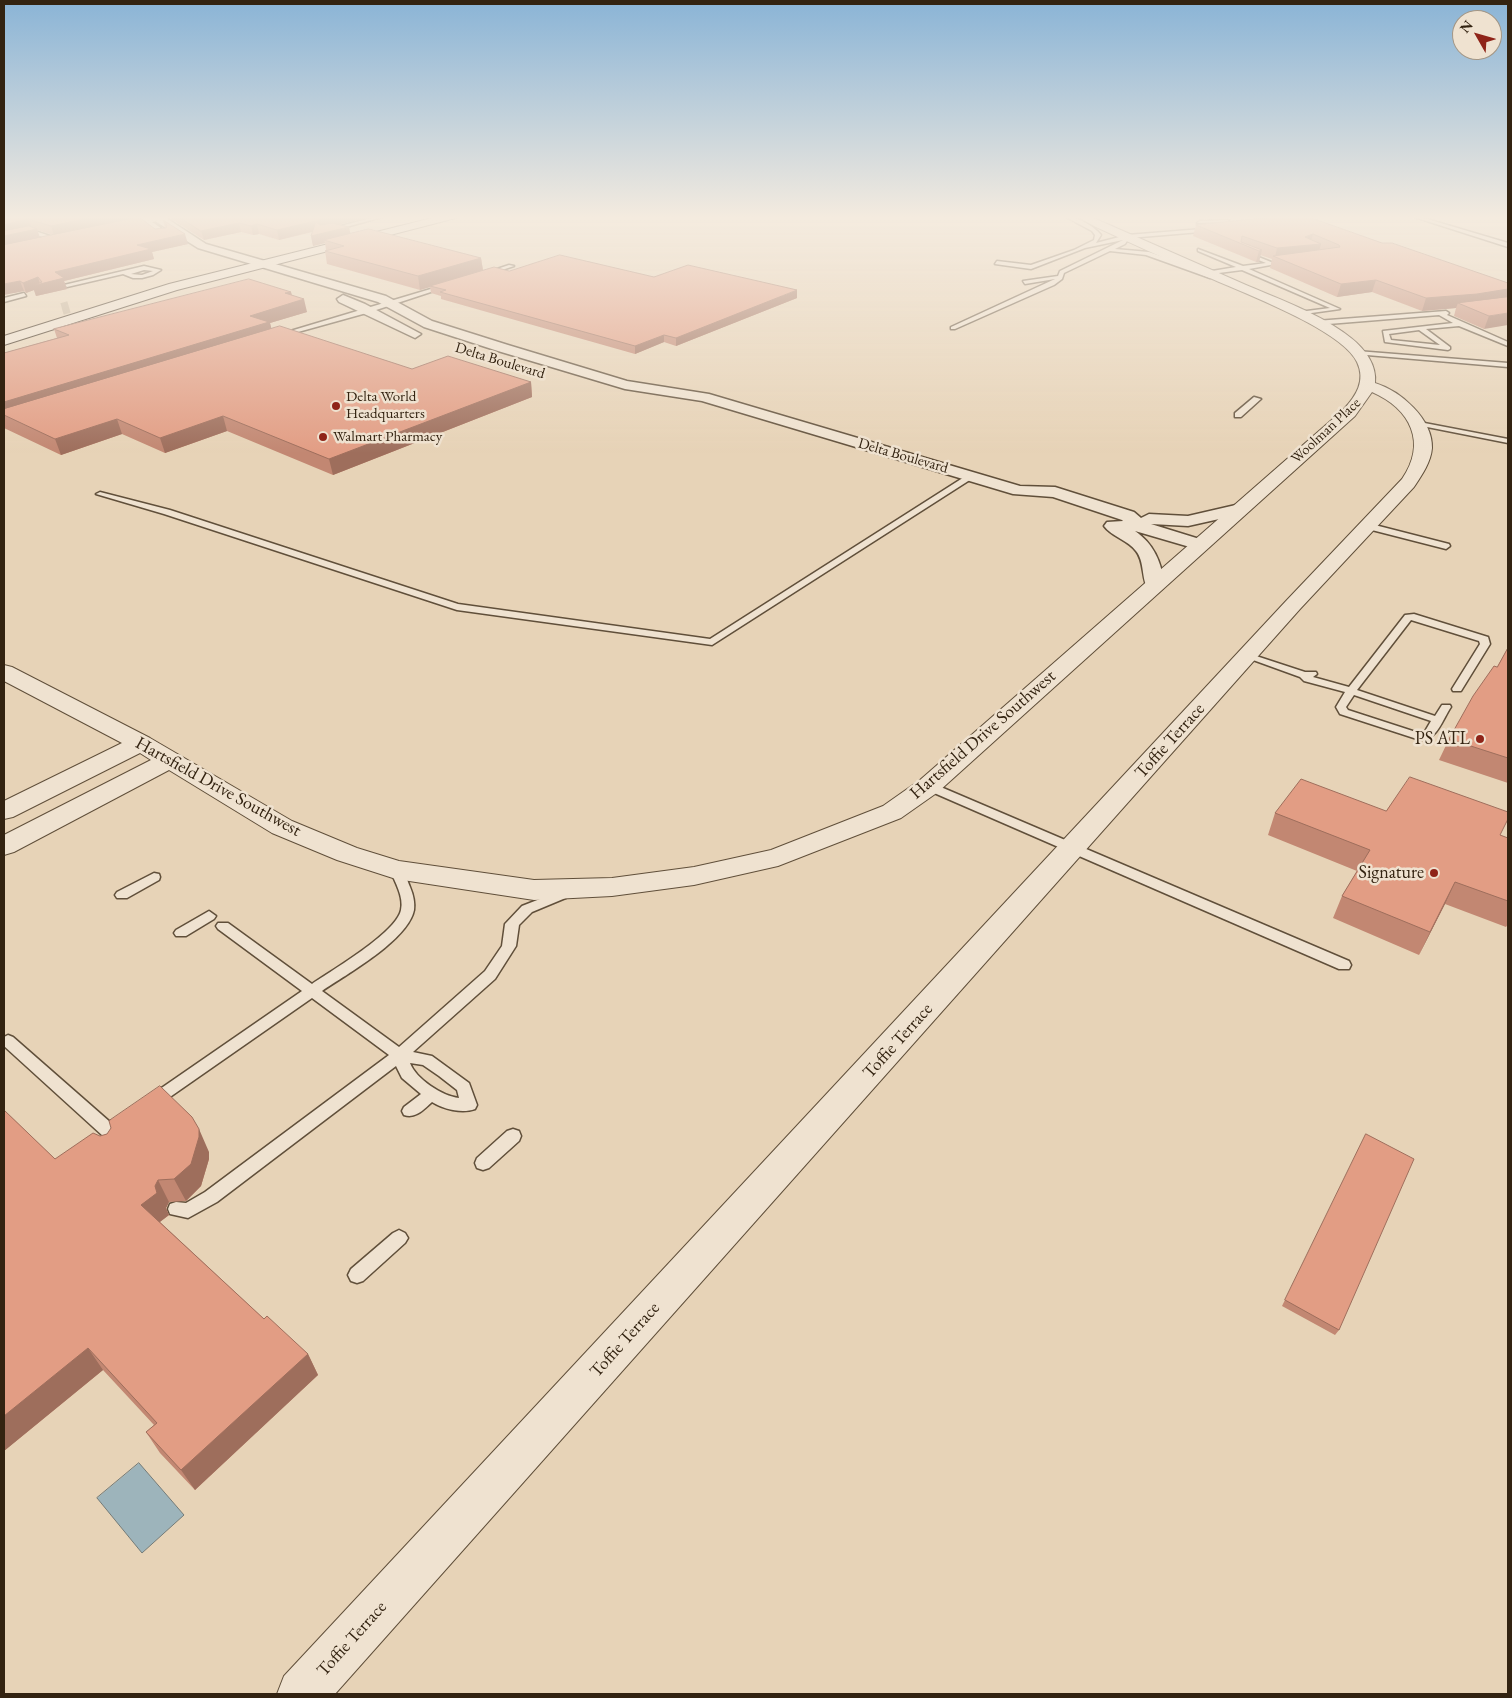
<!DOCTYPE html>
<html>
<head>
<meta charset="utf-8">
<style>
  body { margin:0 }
  #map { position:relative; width:1512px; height:1698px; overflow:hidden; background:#e7d3b7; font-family:"EB Garamond",serif }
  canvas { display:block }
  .frame { position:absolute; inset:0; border:5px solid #332311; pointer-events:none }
  .north { position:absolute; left:1452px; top:10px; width:50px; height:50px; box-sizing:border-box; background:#efe2d0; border:1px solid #a49684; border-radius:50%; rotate:308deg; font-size:14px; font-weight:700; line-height:20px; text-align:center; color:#332311 }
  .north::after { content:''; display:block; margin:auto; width:18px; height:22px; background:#8f2418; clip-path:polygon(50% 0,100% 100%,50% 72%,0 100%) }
</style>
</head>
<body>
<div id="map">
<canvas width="1512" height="1698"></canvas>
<div class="frame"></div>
<div class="north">N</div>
</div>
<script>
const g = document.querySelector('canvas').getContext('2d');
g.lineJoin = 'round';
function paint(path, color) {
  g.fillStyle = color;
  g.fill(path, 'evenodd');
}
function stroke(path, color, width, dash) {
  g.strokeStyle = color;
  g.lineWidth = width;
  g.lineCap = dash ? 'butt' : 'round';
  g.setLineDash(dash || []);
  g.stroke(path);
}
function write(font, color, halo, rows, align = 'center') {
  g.font = font + ' "EB Garamond",serif';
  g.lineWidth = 5;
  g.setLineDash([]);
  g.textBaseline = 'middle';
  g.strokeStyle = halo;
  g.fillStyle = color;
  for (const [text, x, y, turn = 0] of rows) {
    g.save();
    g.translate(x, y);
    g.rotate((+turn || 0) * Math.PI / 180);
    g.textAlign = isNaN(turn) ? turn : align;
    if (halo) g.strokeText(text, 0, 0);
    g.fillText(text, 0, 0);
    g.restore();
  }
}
const water = new Path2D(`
  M139,1463L184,1515L142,1553L97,1498Z`);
paint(water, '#9db4bb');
stroke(water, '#737a77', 1);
stroke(new Path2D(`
  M62,309L69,307`), '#c3b096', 12, [12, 6]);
const service = new Path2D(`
  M379,216H386L328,232L325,230Z
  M1064,216C1076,216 1094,226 1101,235L1096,243L1127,235L1214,228L1212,231L1129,238L1125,244L1115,249L1149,252L1206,272L1236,267L1198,251V249L1243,266L1266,263L1241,253L1246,252L1276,264L1249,269L1340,309L1297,315L1299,312L1330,308L1242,270L1211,274L1213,276L1210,278L1146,255L1110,251L1064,273L1062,279L1054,285L955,329H951V327L1055,279L1025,284L1023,281L1058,276L1060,271L1123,240L1085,248L1031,269L995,264L997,261L1031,265L1074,250L1094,240L1095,235L1092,231Z
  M1411,216H1417L1508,243V247Z
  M1229,220L1227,222L1197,223L1200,221Z
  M32,230L59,239L56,241L32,234L4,239V237Z
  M509,265L514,266L487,275L482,274Z
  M144,266L161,270L153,275L142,278H133L123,274L67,287L64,285ZM144,270L153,271L142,275L131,274Z
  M444,285L449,286L370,312L280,337L277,335Z
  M24,293L26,296L4,302V298Z
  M1446,311L1449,313L1447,315L1508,342V346L1459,326L1426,329L1450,347V349L1448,350L1385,342L1383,331L1453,323L1439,315L1316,325L1313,323L1316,321ZM1419,330L1440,345L1391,340L1389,334Z
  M1357,351L1508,363V367L1355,354V352Z
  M1254,397L1261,399L1241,417H1235V413Z
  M1414,421L1508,439V443L1417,425L1413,423Z
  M969,474L976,476L712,645L457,610L164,514L96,494L100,492L170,510L458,604L710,639Z
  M1367,523L1449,544L1450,546L1446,549L1364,528V524Z
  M1414,614L1488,637L1490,644L1461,691H1453L1452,689L1480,644L1479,641L1411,620L1357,690L1435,716L1442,705H1450L1451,707C1442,720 1436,744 1417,739L1340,714L1336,707L1345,692L1304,681L1300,677L1242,656L1247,653L1305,672H1316L1317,674L1313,677L1349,687L1405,615ZM1354,695L1431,721L1424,733L1422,734L1348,710L1346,707Z
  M929,782L1349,961L1351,965L1349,969H1339L925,789L923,786Z
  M396,866C404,868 407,880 410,887C413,894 415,902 414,910C408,940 347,974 322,991L399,1047L485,971L502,946L505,924L522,906L563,890L570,894L568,897L532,912L519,925L516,946L495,979L413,1052L432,1056L469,1083L477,1105L475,1109C462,1114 443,1109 432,1102C424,1109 416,1119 404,1115L402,1111L404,1107L421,1094L402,1078L396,1066L217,1202L188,1218L170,1214L168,1209L170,1204L176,1202L186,1203L205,1192L389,1055L312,998L157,1106L152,1108L147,1106L144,1102L147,1098L302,991L218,929L216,926L218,923H228L312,984C332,970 396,933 401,910C404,897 395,882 390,870ZM410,1063L423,1065L439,1076L457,1090L459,1098C442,1096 416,1079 410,1063Z
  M154,873L159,874L160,877L159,880L127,898H117L115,895L117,892Z
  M209,911L216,916L214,919L186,936H176L174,933L176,930Z
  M8,1035L13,1037L110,1122L121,1117L127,1118L129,1123C124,1132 113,1139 103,1136L4,1046V1037Z
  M513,1129L519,1131L521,1136L519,1141L489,1168L483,1170L477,1168L475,1163L477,1158L507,1131Z
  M399,1230L405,1233L408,1238L405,1243L363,1281L357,1283L351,1281L348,1275L351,1269L393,1233Z`);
const minor = new Path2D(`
  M123,216C141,214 156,222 168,235L167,237H159L140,223Z
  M147,216H163L206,244L386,296L432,321L508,345L627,381L709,394L1020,486L1055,487L1134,512L1141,518L1149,514L1188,516L1240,504L1246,505L1248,509L1246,513L1188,526L1151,524L1206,541L1209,545L1206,549L1200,550L1135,531C1154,544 1162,563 1164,585L1162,589H1148C1141,578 1145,562 1136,551C1128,540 1112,537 1104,526L1107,522L1123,521L1122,520L1053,497L1013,494L702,401L625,389L498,351L424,327L378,302L198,248Z
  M343,295L365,304L421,334L415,338L339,302L337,299Z`);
const tertiary = new Path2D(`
  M1076,216H1089C1141,239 1194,262 1246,285C1281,300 1321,314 1351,338C1365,349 1377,365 1375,383C1401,391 1433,419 1432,448C1431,462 1422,475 1414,487L1300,609L335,1694H277L284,1676L1286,601L1402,479C1427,443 1411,409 1372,392L1355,416L938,792L901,818L778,866L694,885L612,896L534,900L396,879L337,860L272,833L169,770L14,852L4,855V835L151,760L140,753L13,817L4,819V801L122,743L4,681V665L12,667L150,738L292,821L357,848L399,861L534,880L612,878L694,867L771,850L883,806L920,780L1343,410C1356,396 1366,381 1357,362C1341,328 1233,289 1196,272C1163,258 1129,242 1096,227Z`);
const secondary = new Path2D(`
  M153,216H172L167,219L108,231L102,228L108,225Z
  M440,216H457L456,218L177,290L4,345V336L169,284Z`);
stroke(service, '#604f3a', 3);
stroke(minor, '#604f3a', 3);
stroke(tertiary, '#604f3a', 2);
stroke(secondary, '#332311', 2);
paint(service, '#efe2d0');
paint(minor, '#efe2d0');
paint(tertiary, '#efe2d0');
paint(secondary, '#efe2d0');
paint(new Path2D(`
  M4,216H126L127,219L155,229L165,228L163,220L188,244L152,252L154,259L64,281L67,289L36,296L34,290L26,293L24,291L13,293ZM37,230L53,235L40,238Z
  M170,216H374L339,224L349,227L350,234L481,258L483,270L654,277L797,298L676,346L664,342L635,354L441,299V296L431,293L430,287L420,290L327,264L325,251L326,250L325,243L313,246L311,236L313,232L279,240L259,234L253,235L241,232L204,240L171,219Z
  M1282,216L1382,243L1508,283L1484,329L1454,316L1456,308L1422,311L1372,292L1337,297L1270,268L1272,259L1260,255L1259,262H1256L1193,236L1196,225Z
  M291,292L292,295L307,312L270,323L271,328L412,369L531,382L532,397L333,475L227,431L165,453L122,434L61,455L4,428V353L57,338L54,329Z
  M1508,648V783L1439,760L1449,739L1497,667Z
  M1386,811L1500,835L1508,838V924L1506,927L1445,904L1419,955L1333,918L1342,896L1357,871L1268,835L1275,813Z
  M4,1110L55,1159L100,1136L209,1152V1159L201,1186L186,1201L169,1202L166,1208L169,1215L160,1222L264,1319L308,1354L318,1375L195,1490L160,1453L146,1432L154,1425L103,1370L4,1451Z
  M1366,1134L1339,1330L1335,1335L1282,1306Z`), '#c28772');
paint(new Path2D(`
  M99,216H126L127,220L54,235L51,226Z
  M334,216H374L320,229L316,222L318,220Z
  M28,219L32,228L4,235V225Z
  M316,221L318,230L279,240L277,230Z
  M239,223L241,232L204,240L201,231Z
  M257,224L259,234L253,235L251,226Z
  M349,227L351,236L324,240L325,243L313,246L311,236Z
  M37,229L40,238L4,246V236Z
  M185,234L188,244L152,252L154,259L64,281L67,289L36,296L34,290L26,293L23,283L38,277L40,284L55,272L137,245Z
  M1313,234L1310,245L1321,244L1318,256L1275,257L1277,248Z
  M1262,250L1259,262H1256L1259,251Z
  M481,258L483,271L430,286V287L420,290L418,276Z
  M1376,280L1372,292L1337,297L1341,284Z
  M20,281L24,291L4,295V284Z
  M1508,289V300L1458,303L1456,308L1422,311L1426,298Z
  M797,290V298L676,346V338Z
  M291,292L293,302L304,299L307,312L270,323L273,335L4,415V402L250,316L285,293Z
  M1508,313V325L1484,329L1489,316Z
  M664,335V342L635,354V346Z
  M531,382L532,397L333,475L329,459Z
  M223,416L227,431L165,453L160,438Z
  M117,419L122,434L61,455L55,439Z
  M1455,882L1445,904L1419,955L1430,932Z
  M199,1129L209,1152V1159L201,1186L186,1201L174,1179Z
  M158,1180L169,1202L166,1208L169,1215L153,1227L141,1205L155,1186Z
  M88,1348L103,1370L4,1451V1416Z
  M308,1354L318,1375L195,1490L181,1470Z`), '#9e6e5c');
const building = new Path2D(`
  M4,216H99L51,226L28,219L4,225Z
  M178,216H334L318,220L316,222L320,225L332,223L349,227L311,236L316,221L277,230L257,224L251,226L239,223L201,231Z
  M1282,216H1306L1382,243H1392L1508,283V289L1477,294L1426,298L1376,280L1341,284L1273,256L1340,247L1339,245L1313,234L1305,237L1321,244L1277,248L1242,236L1241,242L1262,250L1259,251L1196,225Z
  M139,217L155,229L166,228L167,225L163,220L185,234L137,245L151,249L55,272L64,278L32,286L42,282L38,277L23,283L20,281L4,284V245Z
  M29,226L37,229L4,236V231Z
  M369,229L481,258L418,276L325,251L344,246L324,240Z
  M560,255L654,277L688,265L797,290L676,338L664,335L635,346L440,292L446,290L430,286L494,267L509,271Z
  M249,279L291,292L285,293L304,299L250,316L269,322L4,402V353L69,335L54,329Z
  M1508,297V313L1489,316L1458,303Z
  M280,326L412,369L448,356L531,382L329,459L223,416L160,438L117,419L55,439L4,415V409Z
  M1508,648V758L1449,739L1473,696L1494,666L1497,667Z
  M1410,777L1508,812V819L1500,835L1508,838V901L1455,882L1430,932L1342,896L1370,850L1275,813L1301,779L1386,811Z
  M160,1086L192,1117L199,1129V1137L191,1164L174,1179L158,1180L155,1186L157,1193L141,1205L264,1319L267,1316L308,1354L181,1470L146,1432L157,1423L88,1348L4,1416V1110L55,1159L93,1133L100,1136L107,1134L111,1128L109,1121Z
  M1366,1134L1414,1159L1339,1330L1285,1300Z`);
paint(building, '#e29d84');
stroke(building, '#9e6e5c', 1);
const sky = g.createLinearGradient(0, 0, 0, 453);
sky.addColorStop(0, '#8ab4d6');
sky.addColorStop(0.48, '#f4ebdf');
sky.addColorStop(1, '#f4ebdf00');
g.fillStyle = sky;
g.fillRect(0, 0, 1512, 453);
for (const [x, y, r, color] of [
  [336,406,5,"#8f2418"],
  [323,437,5,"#8f2418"],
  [1480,739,5,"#8f2418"],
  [1434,873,5,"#8f2418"]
]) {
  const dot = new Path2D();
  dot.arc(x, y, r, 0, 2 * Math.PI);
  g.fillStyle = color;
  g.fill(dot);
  stroke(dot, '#efe2d0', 2);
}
write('15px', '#332311', '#efe2d0', [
  ["Delta Boulevard",500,361,17],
  ["Woolman Place",1326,431,-43],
  ["Delta Boulevard",903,456,16]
]);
write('15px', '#332311', '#efe2d0', [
  ["Delta World",346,397],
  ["Headquarters",346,414],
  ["Walmart Pharmacy",333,437]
], 'left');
write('18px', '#332311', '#efe2d0', [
  ["Hartsfield Drive Southwest",983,735,-41],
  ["Toffie Terrace",1170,741,-48],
  ["Hartsfield Drive Southwest",218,787,29],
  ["Toffie Terrace",898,1041,-48],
  ["Toffie Terrace",625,1340,-48],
  ["Toffie Terrace",352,1639,-48]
]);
write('18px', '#332311', '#efe2d0', [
  ["PS ATL",1470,739],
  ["Signature",1424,873]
], 'right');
</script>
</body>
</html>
